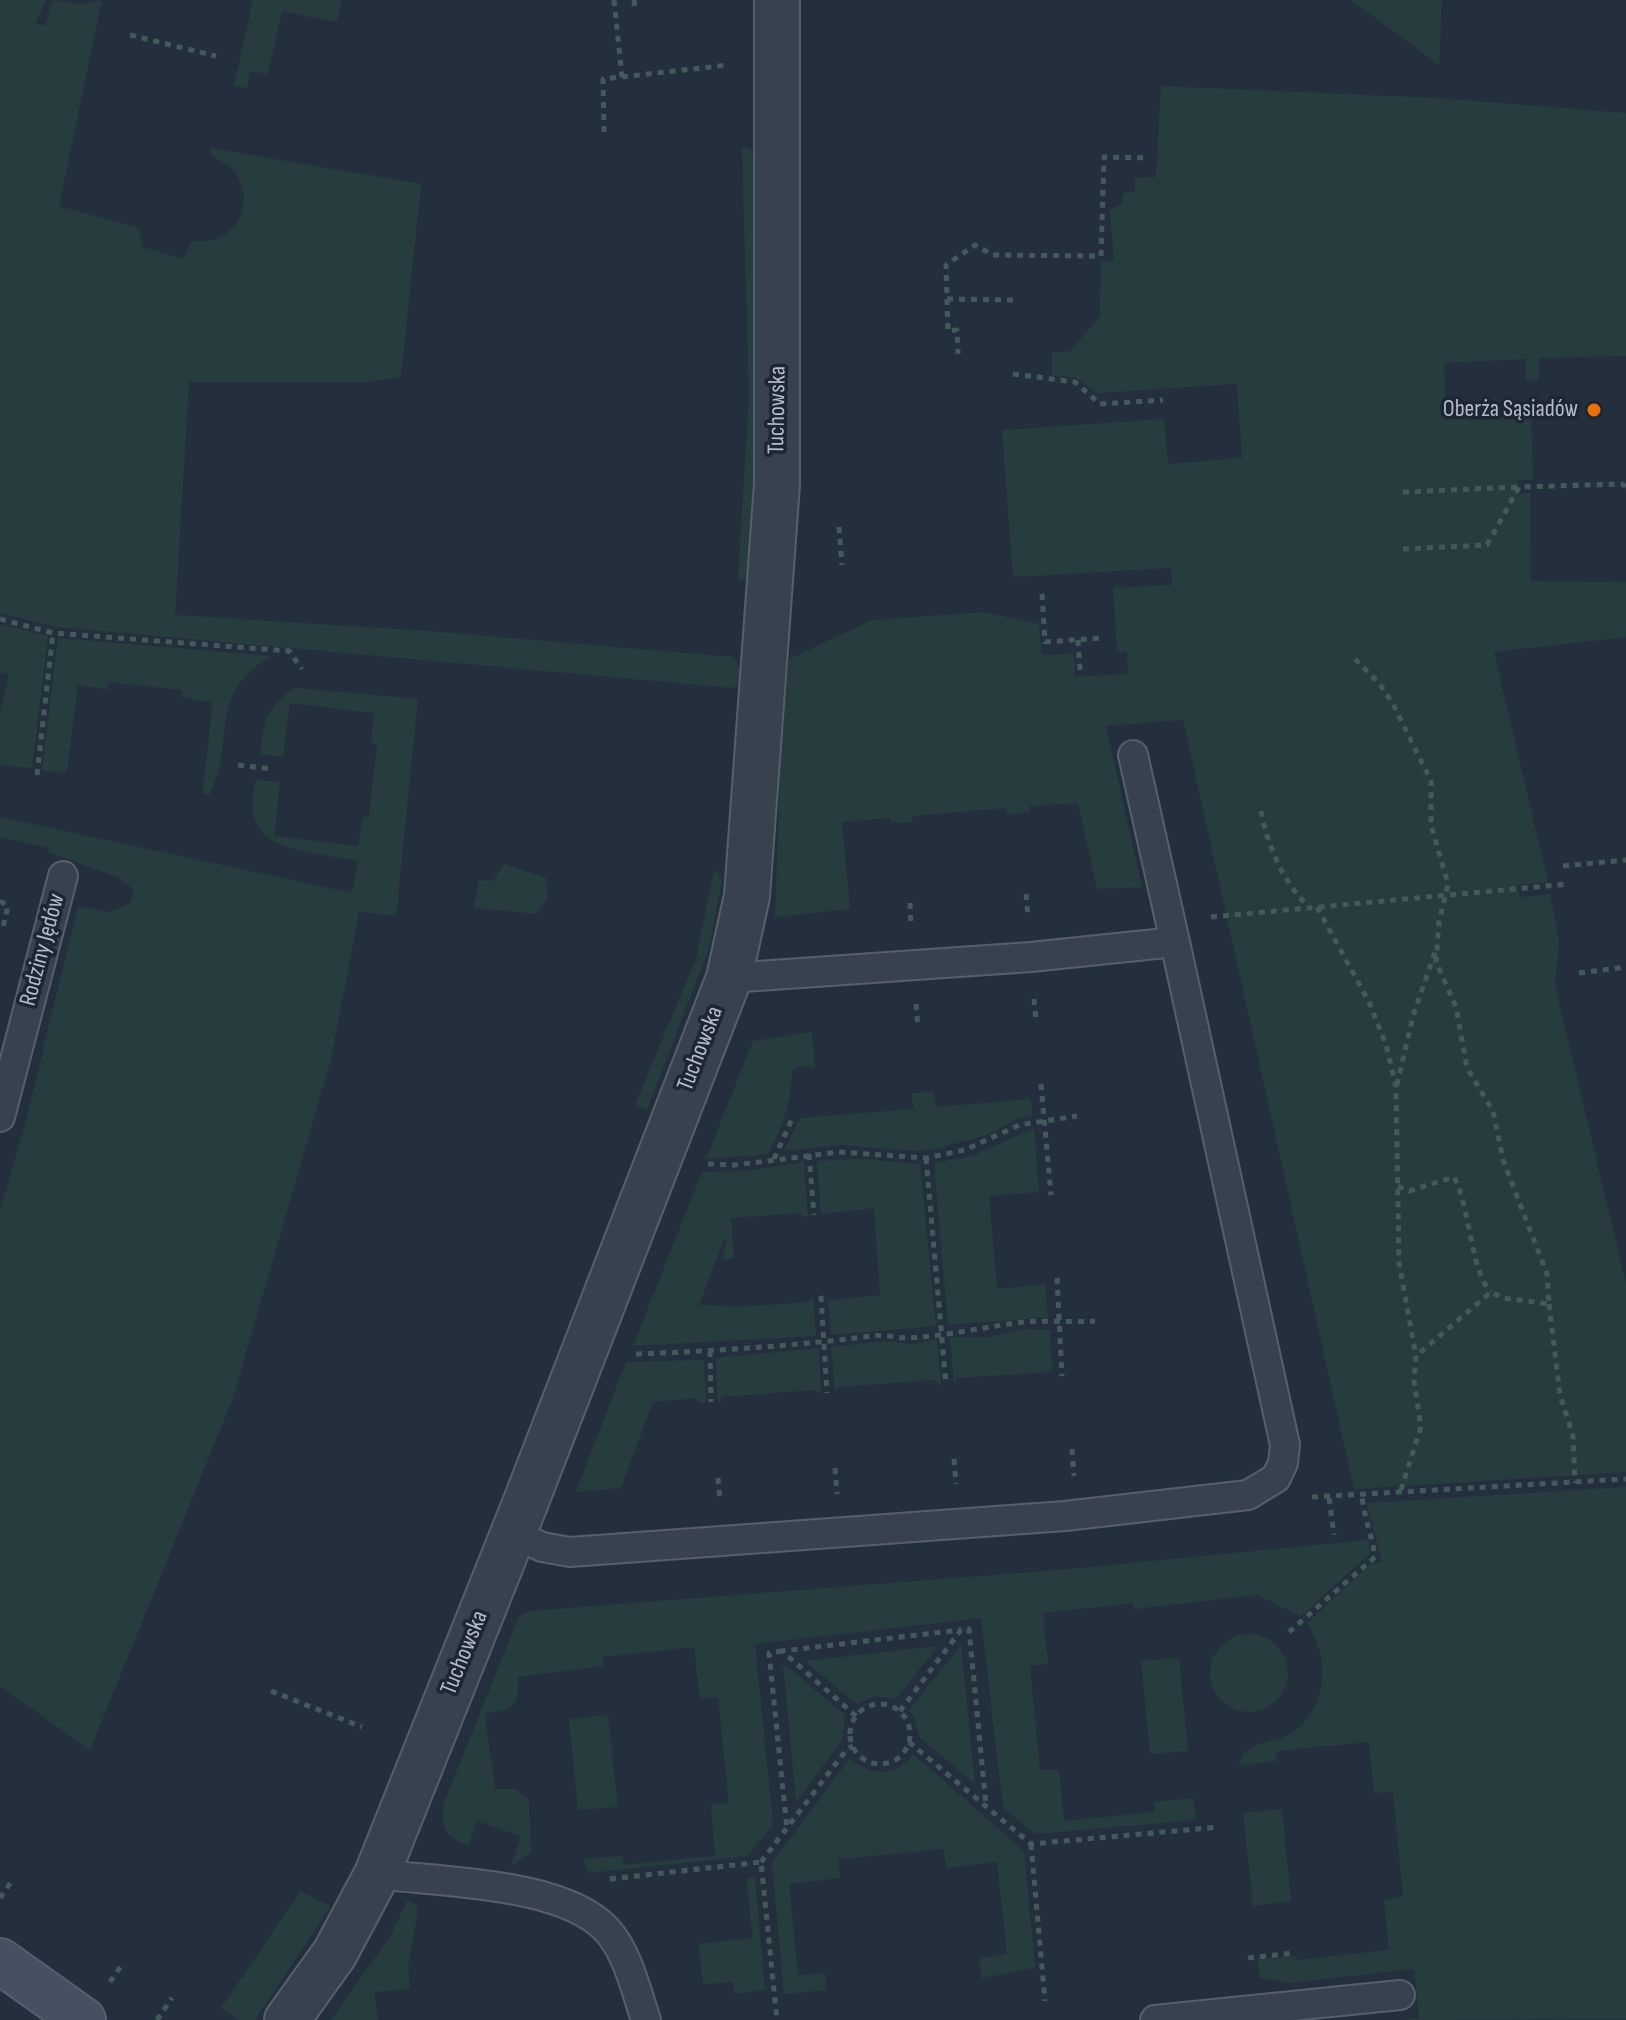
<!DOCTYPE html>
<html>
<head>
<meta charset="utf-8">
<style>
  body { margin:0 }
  canvas { display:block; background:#242f3e }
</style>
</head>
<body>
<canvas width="1626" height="2020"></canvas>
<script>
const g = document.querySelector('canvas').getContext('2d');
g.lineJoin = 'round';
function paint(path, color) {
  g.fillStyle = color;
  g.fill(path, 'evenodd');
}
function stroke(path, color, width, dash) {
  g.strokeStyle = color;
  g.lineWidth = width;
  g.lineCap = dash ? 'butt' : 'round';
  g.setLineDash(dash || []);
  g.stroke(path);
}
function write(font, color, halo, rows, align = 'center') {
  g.font = font + ' "Sofia Sans Condensed",sans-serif';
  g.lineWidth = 7;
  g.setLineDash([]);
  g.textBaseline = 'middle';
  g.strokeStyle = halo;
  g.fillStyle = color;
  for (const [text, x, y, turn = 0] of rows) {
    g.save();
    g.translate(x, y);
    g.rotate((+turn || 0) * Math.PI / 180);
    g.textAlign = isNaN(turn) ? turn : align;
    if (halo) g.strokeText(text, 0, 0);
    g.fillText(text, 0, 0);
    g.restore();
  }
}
paint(new Path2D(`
  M0,0H46L35,24L45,26L53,0L82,4L102,0L59,206L139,228L142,247L184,259L191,241C200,241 209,242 217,239C245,227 253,191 232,169C226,162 218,160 210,155V148L421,184L401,377L367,382H189L175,615L428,631L733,657L740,667V682L733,688L57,627L0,613Z
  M253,0H342L337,22L282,11L268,74L250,71L247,88L234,85Z
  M1351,0H1442L1439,65Z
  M1161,86L1437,98L1626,113V356L1539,358V380L1526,381V359L1444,363L1446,407L1516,405V414H1531L1533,480H1518L1519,494L1530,493L1531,581L1626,582V637L1494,652L1548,882L1517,885L1520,897L1550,894L1559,942L1555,985L1626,1284V1472L1354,1489L1183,720L1106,726L1142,887L1097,889L1078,803L1030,806V812L1008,814L1006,808L913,816L912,822L892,823L890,818L842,822L850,909L775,917L781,747L789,659L873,620L983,612L1039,624L1042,655L1074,654L1075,677L1128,674L1127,651L1117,652L1113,588L1172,585L1171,568L1013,577L1002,430L1164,419L1168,464L1242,458L1237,384L1097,393L1076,378L1052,375V353L1070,351L1100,316L1101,262L1114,261L1110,210L1122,205L1124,192L1135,191V178L1156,177Z
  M742,148H750L757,164L756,447L749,582L744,578L738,580L749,396Z
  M0,624L48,636L32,768L0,765V713L9,674L0,672Z
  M58,638L271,656C204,697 238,741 209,795L202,793L213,703L182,697V690L108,682L107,689L78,685L67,770L65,773L42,770Z
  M296,688L418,699L396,916L359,912L331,1059L233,1398L90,1750L0,1686V1211L24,1128L78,906L109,912L130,903L134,890L119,878L49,852V848L0,837V817L352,893L358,861C305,849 236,855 256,780L280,782L274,836L358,846L363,817H369L377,744L371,742L374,713L290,703L283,757L260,754C264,724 267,703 296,688Z
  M504,864L546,878L548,898L537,914L474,908L479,880L493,881Z
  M714,870L722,880L709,948L647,1110L635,1105L696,959Z
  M812,1032L815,1068L798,1066L792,1070C792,1099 782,1129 768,1154L706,1159L753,1041Z
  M934,1092L936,1107L1030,1099L1033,1115L1017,1119L987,1135L939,1148L915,1151L840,1145L784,1151L800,1118L913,1109L912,1093Z
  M1034,1128L1039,1192L989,1196L997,1289L1045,1284L1048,1317L948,1325L934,1163L973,1156Z
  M861,1159L920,1164L936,1326L831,1335L828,1296L830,1300L880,1295L874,1208L821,1214L817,1161Z
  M804,1162L808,1216L802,1217V1213L731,1218L734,1258L722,1259L727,1241L724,1239L699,1305L740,1307L807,1302L813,1297L816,1336L633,1346L702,1172L746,1171Z
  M1021,1329L1050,1330L1052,1372L957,1378L954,1385L950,1337H991Z
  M937,1339L941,1386L935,1380L838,1387L835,1392L831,1347L885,1341L913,1344Z
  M819,1348L821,1394L815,1390L721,1397V1402H718L716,1358Z
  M704,1360L706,1402L699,1403L697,1398L653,1402L621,1488L576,1492L626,1362Z
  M1626,1487V2019L1405,2020L1419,2018L1414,1969L1290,1983L1259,1978L1258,1959L1296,1956L1297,1960L1389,1950L1384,1900L1403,1897L1393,1792L1374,1793L1369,1742L1277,1751L1276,1761L1239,1765C1245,1738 1276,1745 1295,1731C1329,1705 1329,1655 1307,1623L1372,1563L1382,1562L1367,1503Z
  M1368,1540L1370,1553L1301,1616L1257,1595L1134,1609L1133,1603L1043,1613L1048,1664L1030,1666L1040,1770H1059L1064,1821L1155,1812V1802L1193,1798L1196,1820L1035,1834L1003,1807L981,1618L755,1644L773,1825L747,1856L589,1873L583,1859L622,1856L624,1865L715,1856L711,1805L729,1803L718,1697L700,1699L694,1647L603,1657V1666L518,1677C519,1708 513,1708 485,1714L495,1789H515L529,1800L531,1853L511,1866L521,1836L477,1821L468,1846C444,1836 439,1825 445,1800L519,1616L530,1611L1070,1569Z
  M1210 1673a39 39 0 1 1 78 0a39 39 0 1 1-78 0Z
  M961,1645L975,1784L919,1737L915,1718L909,1710Z
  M938,1646L896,1699L875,1696L857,1704L805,1661Z
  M1179,1658L1188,1751L1150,1754L1141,1661Z
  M783,1663L845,1715L842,1740L796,1802Z
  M608,1715L618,1807L578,1810L569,1719Z
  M913,1754L1024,1851L1035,1968L981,1978L980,1958L1007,1954L997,1862L946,1868L944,1849L839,1859L840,1878L789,1884L798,1975L825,1973L827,1990L784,1994L772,1863L850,1758C870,1776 897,1778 913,1754Z
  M1282,1809L1291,1901L1253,1906L1243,1813Z
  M746,1878H755L765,1990L734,1994L733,1982L703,1984L698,1944L753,1938Z
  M300,1892L331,1906L255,2020H239L221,2008Z
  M407,1901L416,1904L418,1910L408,1967L410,1989L374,1992L378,2020H331L391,1935Z`), '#263c3f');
const lane = new Path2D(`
  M1133,755L1175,942
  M0,1117L63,876
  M513,1533L542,1547L570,1552L1065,1516L1248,1495L1276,1478L1283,1463L1285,1445L1175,942L1031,957L729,978
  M377,1874C439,1882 563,1882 607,1930C628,1953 636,1991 646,2020
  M1155,2020L1400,1995`);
const street = new Path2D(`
  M287,2020L335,1953L377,1874L525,1504L729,978L747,896L777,484V0`);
const secondary = new Path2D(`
  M0,1961L83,2020`);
stroke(lane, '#565f6c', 32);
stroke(street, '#565f6c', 48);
stroke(secondary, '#565f6c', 48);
stroke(new Path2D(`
  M614,0L622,77
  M634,0L635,10
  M130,35L216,56
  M604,132L603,79L728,65
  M947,299L948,331L957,330L958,354
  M1013,300L947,299L946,265L975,245L993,255L1101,256L1104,157L1149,158
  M1013,374L1075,382L1100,404L1163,400
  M1403,492L1518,487
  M839,527L842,565
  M1403,549L1487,545L1519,487L1622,484L1626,487
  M1042,594L1045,642L1101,638
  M0,619L53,633L289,651L302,669
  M1078,640L1080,670
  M1355,659L1379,683L1393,704L1431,781V825L1448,884L1439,922L1436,962L1456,1007L1467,1068L1493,1111L1503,1160L1547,1274L1549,1304L1503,1298L1491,1292L1416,1356
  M238,765L273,769
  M37,775L53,633
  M1261,811C1267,845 1284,884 1309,907
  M1563,866L1626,860
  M1026,894L1028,917
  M0,901L8,906L3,927
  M910,903L911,926
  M1317,907L1369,1002L1386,1045L1396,1086L1399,1263L1416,1356L1414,1381L1421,1427L1400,1493
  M1211,917L1568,884
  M1579,973L1626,967
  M1034,999L1036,1019
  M916,1004L918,1027
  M1041,1084L1051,1195
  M1397,1085L1413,1016L1435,952
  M809,1154L814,1215
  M926,1158L946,1385
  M774,1159L792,1119
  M708,1164L735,1165L839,1152L926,1158L965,1150L1019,1125L1077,1116
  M1398,1186L1409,1191L1454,1177C1470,1206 1471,1274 1491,1292
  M1057,1278L1062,1376
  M821,1296L827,1393
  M1549,1304L1560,1395L1573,1436L1575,1483
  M710,1351L711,1402
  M636,1354C715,1351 794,1346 872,1336C885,1334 896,1338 908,1338C945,1336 981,1328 1016,1323C1042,1319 1069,1323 1095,1321
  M1072,1449L1074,1476
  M954,1459L956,1484
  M835,1468L837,1494
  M718,1478L720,1502
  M1312,1497L1626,1479
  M1329,1498L1334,1535
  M1289,1632L1375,1557C1372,1535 1364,1518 1362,1496
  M782,1651L769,1653L787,1829
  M271,1691L362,1727
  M850 1734a30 30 0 1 1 60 0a30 30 0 1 1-60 0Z
  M900,1711L961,1630L969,1629L986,1805
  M856,1716L782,1651L960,1630
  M909,1742L1031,1844L1219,1827
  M1031,1844L1045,2001
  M761,1862L847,1749L853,1746
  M610,1879L761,1862L777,2020
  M0,1898L11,1882
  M1248,1958L1294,1953
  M110,1982L123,1963
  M157,2020L172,1998`), '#44595c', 5, [6, 6]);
stroke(lane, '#38414e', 28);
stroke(street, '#38414e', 44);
stroke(secondary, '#465061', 44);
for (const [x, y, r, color] of [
  [1594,410,8,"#e8710a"]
]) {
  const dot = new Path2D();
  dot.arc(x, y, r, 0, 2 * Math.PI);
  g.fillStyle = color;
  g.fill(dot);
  stroke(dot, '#1d2633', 3);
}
write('24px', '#b4bcc9', '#1d2633', [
  ["Tuchowska",778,410,-89],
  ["Rodziny Jędów",43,950,-75],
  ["Tuchowska",701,1049,-69],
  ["Tuchowska",465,1653,-68]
]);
write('24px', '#b4bcc9', '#1d2633', [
  ["Oberża Sąsiadów",1578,410]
], 'right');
</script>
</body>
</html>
